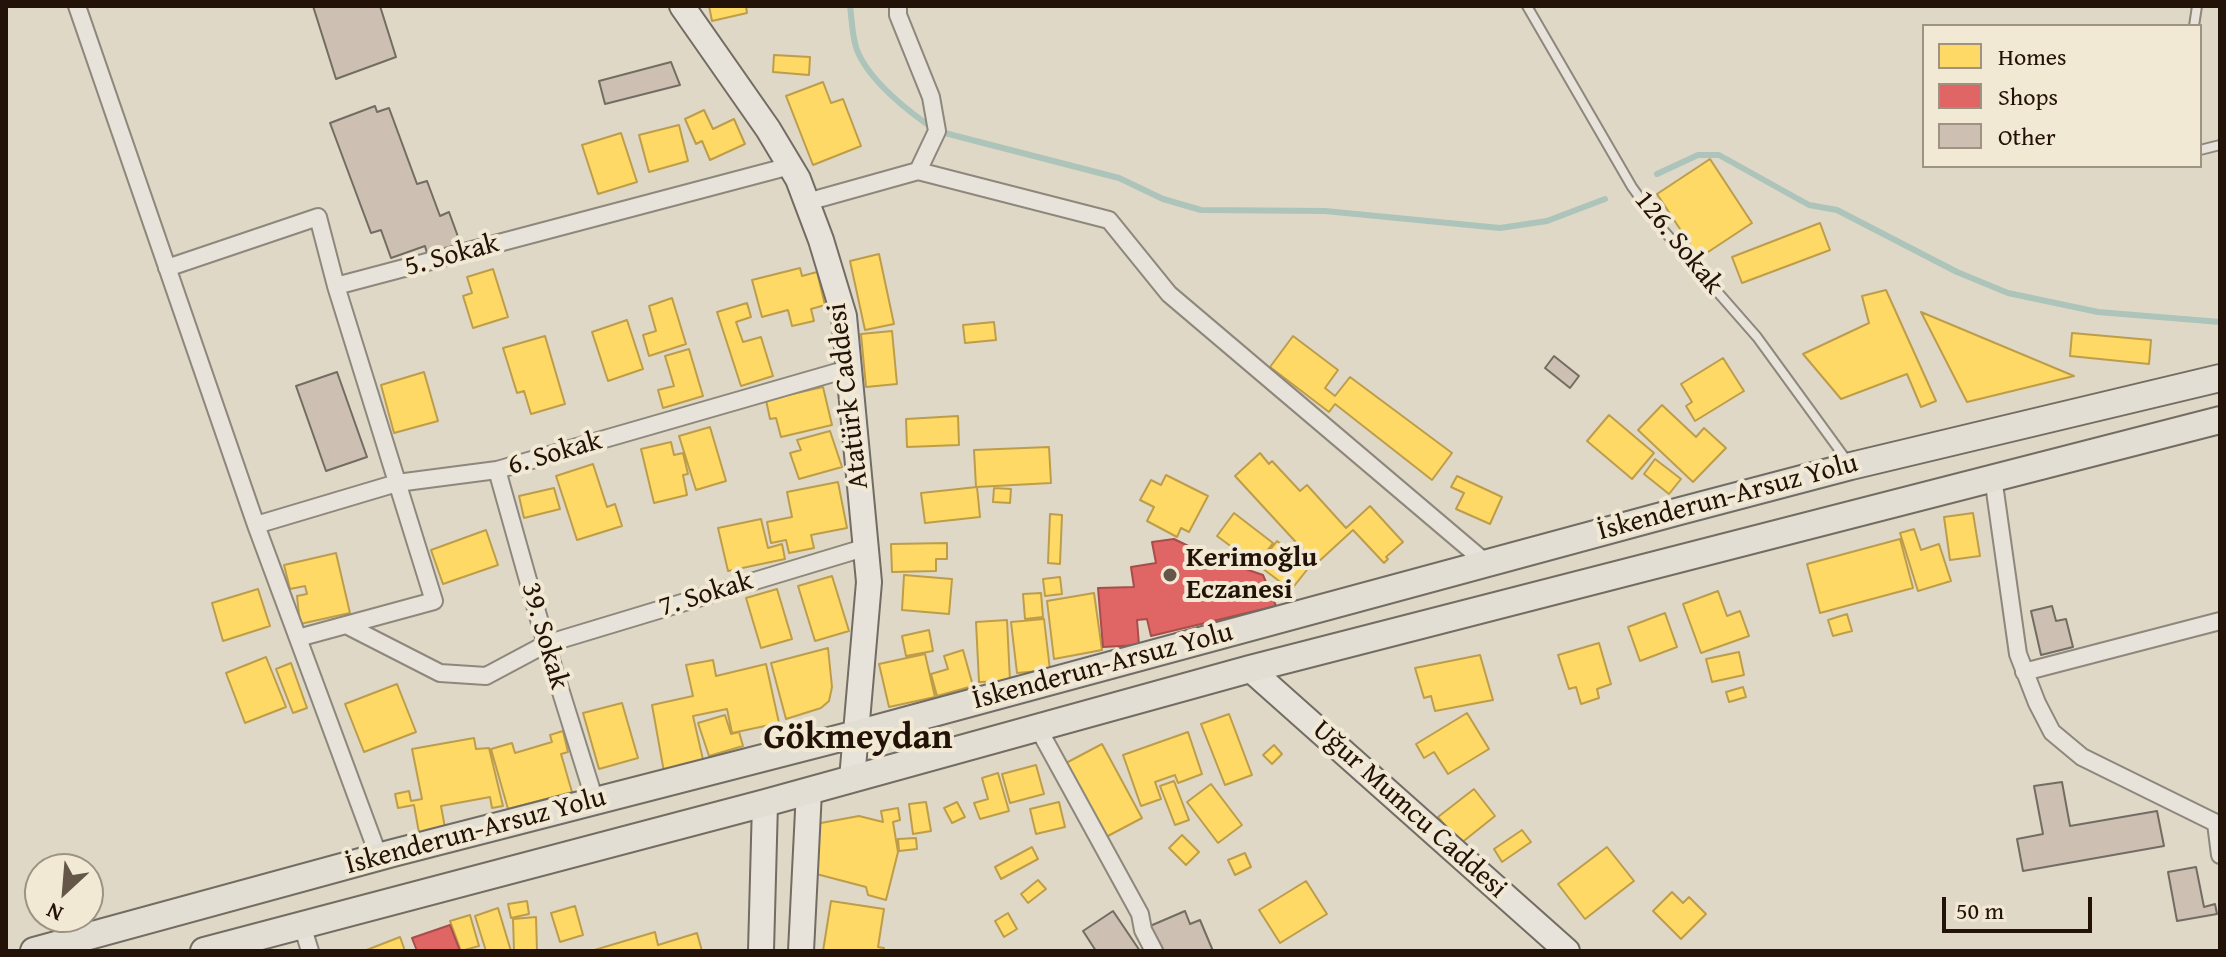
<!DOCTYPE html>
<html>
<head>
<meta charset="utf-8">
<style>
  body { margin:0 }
  #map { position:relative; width:2226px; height:957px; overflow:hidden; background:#dfd8c7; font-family:"Gentium Book Plus",serif }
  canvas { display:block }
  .frame { position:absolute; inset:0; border:8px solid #221207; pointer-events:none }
  .legend { position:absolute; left:1922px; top:24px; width:280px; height:144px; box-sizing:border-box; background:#f1e9d4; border:2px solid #9e9382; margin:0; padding:10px 14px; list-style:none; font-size:24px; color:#221207 }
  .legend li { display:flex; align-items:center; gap:16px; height:40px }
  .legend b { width:40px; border:2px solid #9e9382 }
  .north { position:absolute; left:24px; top:853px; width:80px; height:80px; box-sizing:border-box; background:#f1e9d4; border:2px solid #9e9382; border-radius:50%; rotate:206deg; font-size:22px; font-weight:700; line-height:32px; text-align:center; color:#221207 }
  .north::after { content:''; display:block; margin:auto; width:28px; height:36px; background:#64574a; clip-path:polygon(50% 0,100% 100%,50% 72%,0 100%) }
  .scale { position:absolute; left:1942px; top:897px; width:150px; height:36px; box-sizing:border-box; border:4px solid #221207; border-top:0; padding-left:10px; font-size:24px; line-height:28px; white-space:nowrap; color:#221207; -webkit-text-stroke:6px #f1e9d4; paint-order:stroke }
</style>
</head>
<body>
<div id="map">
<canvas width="2226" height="957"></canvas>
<div class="frame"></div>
<ul class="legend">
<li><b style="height:22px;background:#ffd966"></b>Homes</li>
<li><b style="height:22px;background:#e06666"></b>Shops</li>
<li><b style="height:22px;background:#cdbfb2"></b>Other</li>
</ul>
<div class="north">N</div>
<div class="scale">50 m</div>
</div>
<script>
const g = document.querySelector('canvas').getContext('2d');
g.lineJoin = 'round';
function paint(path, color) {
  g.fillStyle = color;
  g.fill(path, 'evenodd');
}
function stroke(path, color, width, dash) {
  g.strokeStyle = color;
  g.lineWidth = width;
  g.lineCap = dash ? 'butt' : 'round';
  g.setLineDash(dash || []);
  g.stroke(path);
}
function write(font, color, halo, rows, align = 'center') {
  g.font = font + ' "Gentium Book Plus",serif';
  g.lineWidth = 8;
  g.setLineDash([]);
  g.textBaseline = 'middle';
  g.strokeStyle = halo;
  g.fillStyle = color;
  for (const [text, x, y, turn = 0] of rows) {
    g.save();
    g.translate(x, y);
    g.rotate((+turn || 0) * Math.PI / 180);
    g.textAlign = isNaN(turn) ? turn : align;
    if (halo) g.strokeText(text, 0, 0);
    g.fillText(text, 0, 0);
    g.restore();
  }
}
const homes = new Path2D(`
  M709,6H746L747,13L712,21Z
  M774,55L810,57L809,75L773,72Z
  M823,82L831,103L843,99L861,146L813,165L786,96Z
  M704,110L713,129L734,119L745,144L710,160L702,141L696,144L685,119Z
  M679,125L688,161L649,172L639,135Z
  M621,133L637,182L598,194L582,145Z
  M1710,159L1752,223L1699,258L1657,194Z
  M1820,223L1830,250L1742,283L1732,257Z
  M879,254L894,324L865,330L850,261Z
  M800,268L802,276L817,272L825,305L811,309L814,321L792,326L788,310L762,317L752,280Z
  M493,269L508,317L473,328L463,296L472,293L467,277Z
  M1886,290L1936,401L1921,407L1907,374L1841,399L1803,354L1869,323L1862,296Z
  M672,298L686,344L649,356L643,335L656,331L649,306Z
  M747,303L751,317L736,322L743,342L761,337L773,376L741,386L717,312Z
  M1921,312L2074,376L1967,402Z
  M627,320L643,369L608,381L592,332Z
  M994,322L996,340L965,343L963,325Z
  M892,331L897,384L866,387L861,334Z
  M2072,333L2151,340L2149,364L2070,356Z
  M545,336L565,404L531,414L524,391L517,393L503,348Z
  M1293,336L1338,370L1325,388L1335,396L1350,377L1452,453L1432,480L1335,404L1329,412L1270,367Z
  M689,349L703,396L663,408L658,390L674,386L665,356Z
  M1723,358L1744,391L1695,421L1686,406L1692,402L1681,384Z
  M424,372L438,421L394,433L381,385Z
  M823,387L832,425L781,437L776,418L770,419L766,400Z
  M1662,405L1696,437L1704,428L1726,448L1693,482L1638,430Z
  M1609,415L1654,453L1632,479L1587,441Z
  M958,416L959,445L907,447L906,419Z
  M710,427L726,481L696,490L679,436Z
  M830,431L842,467L799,479L790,453L801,450L797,440Z
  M671,442L674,455L683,453L688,474L683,475L687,495L654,503L641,449Z
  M1049,447L1051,483L976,487L974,450Z
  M1260,453L1269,464L1272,461L1300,491L1307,485L1346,528L1370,506L1403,542L1386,557L1388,559L1384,563L1353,530L1316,564L1235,476Z
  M1655,459L1681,479L1669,494L1644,474Z
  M593,464L607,507L615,504L622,526L577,540L556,476Z
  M1166,475L1208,496L1189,532L1181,528L1177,537L1147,521L1154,507L1140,500L1151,480L1161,485Z
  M1457,476L1502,497L1490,524L1456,509L1464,493L1451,487Z
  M838,482L847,528L811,535L814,548L789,553L786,540L771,543L767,522L792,517L787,492Z
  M977,487L980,517L925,523L921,493Z
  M554,488L560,509L524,518L519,496Z
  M994,488L1011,489L1010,503L993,502Z
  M1234,513L1273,543L1256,565L1217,536Z
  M1973,513L1980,556L1950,560L1944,517Z
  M1050,514L1062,515L1060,564L1048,563Z
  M761,519L768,548L782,544L785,559L728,571L718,528Z
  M1914,529L1921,550L1939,544L1951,581L1918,591L1900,533Z
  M486,530L498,565L443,584L431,550Z
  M1900,539L1913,588L1820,613L1807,564Z
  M1277,541L1310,566L1291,590L1258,565Z
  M947,543V559H936V571L892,572L891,544Z
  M336,553L350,613L300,624L297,596L307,594L305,586L290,589L284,565Z
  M904,575L952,579L949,614L902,610Z
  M832,576L849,631L815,641L798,586Z
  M1060,577L1062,594L1045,596L1043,579Z
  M258,589L270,626L223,641L212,603Z
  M777,589L792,639L761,648L746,598Z
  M1718,591L1727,616L1740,611L1749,636L1701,653L1683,604Z
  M1041,593L1043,617L1025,619L1023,594Z
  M1094,593L1102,650L1054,659L1047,601Z
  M1665,613L1677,647L1640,661L1628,627Z
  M1847,614L1852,631L1833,636L1828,620Z
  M1044,619L1050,670L1017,673L1011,622Z
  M1007,620L1010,681L979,682L976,622Z
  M929,630L933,651L906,656L902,636Z
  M1599,643L1611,684L1597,689L1599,698L1581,704L1576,687L1569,689L1558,655Z
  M828,648L832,687L829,701L821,708L786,719L771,663Z
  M963,650L973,686L937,696L931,674L948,669L944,656Z
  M1739,652L1744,675L1712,682L1706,659Z
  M925,654L935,697L889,707L879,664Z
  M1480,655L1493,700L1435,711L1431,696L1424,698L1415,668Z
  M266,657L286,707L245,723L226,673Z
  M713,660L716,676L766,664L779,723L732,733L727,709L693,716L704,764L664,772L652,705L693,696L686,665Z
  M291,663L307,708L293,713L276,669Z
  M397,684L416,732L364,752L345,704Z
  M1743,687L1746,697L1729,702L1726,692Z
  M622,703L638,758L599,769L583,713Z
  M1467,713L1489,749L1448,774L1434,752L1424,758L1416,744Z
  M1229,714L1252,775L1225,785L1201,724Z
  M725,715L731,734L739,732L743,746L709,756L698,723Z
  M563,731L568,752L561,754L572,792L508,809L491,749L512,743L515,753L552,742L550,735Z
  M1188,732L1202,774L1178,783L1175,775L1155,782L1161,799L1141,806L1123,755Z
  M474,738L476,749L489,748L503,806L492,808L490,797L441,806L445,828L419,833L414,805L398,808L395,794L409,791L411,801L422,799L412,749Z
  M1102,744L1142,818L1106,837L1066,763Z
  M1274,745L1282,754L1272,764L1263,755Z
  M1036,765L1044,794L1010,803L1002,774Z
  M998,773L1009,811L980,819L974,803L988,799L982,778Z
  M1174,781L1189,820L1175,825L1160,786Z
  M1211,784L1242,825L1218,843L1187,802Z
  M1474,789L1495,816L1460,844L1438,817Z
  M926,802L931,831L913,834L909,804Z
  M957,802L965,817L952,823L944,808Z
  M1059,802L1065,827L1036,834L1030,809Z
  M898,808L900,820L893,822L898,852L886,900L868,895L866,887L805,871L810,825L859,816L883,822L881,811Z
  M1522,830L1531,842L1502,862L1494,849Z
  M1182,835L1199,852L1186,865L1169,848Z
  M916,838L917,849L899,851L898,839Z
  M1032,847L1038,859L1001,879L995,867Z
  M1607,847L1634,881L1585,919L1558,884Z
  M1245,853L1251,867L1235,875L1228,860Z
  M1038,880L1046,889L1028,903L1021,894Z
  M1306,881L1327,914L1280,943L1259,910Z
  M1672,892L1683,903L1689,897L1706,914L1681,939L1653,911Z
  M527,901L529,914L511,918L508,904Z
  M831,901L884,909L878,947L884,948L883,951H823Z
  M575,906L583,935L560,942L551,913Z
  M498,908L511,951H486L475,916Z
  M1008,913L1017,929L1004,937L995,921Z
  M470,915L479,946L461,951L450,921Z
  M536,917L537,951H514L513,919Z
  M655,932L658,945L697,933L702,951H591Z
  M400,937L405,951H364Z`);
paint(homes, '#ffd966');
stroke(homes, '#bd9d4a', 2);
const shops = new Path2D(`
  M1174,539L1213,558L1263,575L1276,606L1151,636L1147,619L1137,620L1139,645L1103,647L1098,588L1134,587L1131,567L1156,563L1152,542Z
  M450,925L460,951H417L412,938Z`);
paint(shops, '#e06666');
stroke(shops, '#a74d4a', 2);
stroke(new Path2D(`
  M850,6C852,20 852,37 857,50C869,81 910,113 937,131L1119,178L1163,199L1201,210L1325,211L1500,228L1547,221L1605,199
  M1657,174L1698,155H1719L1809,205L1837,210L1957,272L2008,293L2098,312L2220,322`), '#adc4ba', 6);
const building = new Path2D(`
  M313,6H380L396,57L336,79Z
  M671,62L680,85L605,104L599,81Z
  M375,106L377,112L389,108L417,184L427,181L440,216L449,212L461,245L428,257L425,246L391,258L381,230L371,233L330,123Z
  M1554,356L1579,376L1570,388L1545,368Z
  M337,372L367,457L326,471L296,386Z
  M2052,606L2056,621L2066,619L2073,647L2041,655L2031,611Z
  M2062,782L2070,826L2157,811L2164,846L2023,871L2017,839L2043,834L2034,786Z
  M2196,867L2204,907L2215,904L2217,914L2177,921L2168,872Z
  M1113,911L1140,951H1096L1083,931Z
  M1185,911L1190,924L1200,920L1213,951H1164L1150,926Z`);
paint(building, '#cdbfb2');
stroke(building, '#726c62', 2);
const lane = new Path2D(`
  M1527,6L1632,187L1664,231L1757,337L1848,462
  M2194,26L2197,6
  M2200,150L2220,145`);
const street = new Path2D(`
  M77,6L256,525L379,857
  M898,6V15L931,97L937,131L918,171
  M807,202L918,171L1109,220L1169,294L1485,562
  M167,268L318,217L336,286L790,166
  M497,470L546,644L595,801
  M1993,477L2018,654L2037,703L2052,732L2082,757L2220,825
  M256,525L397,483L497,470L851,368
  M346,625L440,673L486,676L546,644L867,547
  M298,638L434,601L336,286
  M2024,672L2220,621
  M1038,728L1140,914L1143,930L1154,951
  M2216,823L2220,855
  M302,925L310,951`);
const secondary = new Path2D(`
  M682,6L768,129L798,179L821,240L844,316L869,582L852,779
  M1250,669L1567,951
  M761,951L765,803
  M801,951L809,791`);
const primary = new Path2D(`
  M34,951L393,853L856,734L1680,511L1851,466L2220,378
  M204,951L765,803L1250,669L2220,420`);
stroke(lane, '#8d877c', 12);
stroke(street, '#8d877c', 20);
stroke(secondary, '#726c62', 28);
stroke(primary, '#726c62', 30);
stroke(lane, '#e7e3da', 8);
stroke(street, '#e7e3da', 16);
stroke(secondary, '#e7e3da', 24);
stroke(primary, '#e2ded4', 26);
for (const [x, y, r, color] of [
  [1170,575,8,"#64574a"]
]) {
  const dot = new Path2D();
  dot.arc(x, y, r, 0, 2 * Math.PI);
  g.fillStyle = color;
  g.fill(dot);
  stroke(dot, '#f1e9d4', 3);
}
write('28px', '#221207', '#f1e9d4', [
  ["126. Sokak",1678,243,51],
  ["5. Sokak",452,256,-15],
  ["Atatürk Caddesi",849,396,-97],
  ["6. Sokak",555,454,-16],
  ["İskenderun-Arsuz Yolu",1728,498,-15],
  ["7. Sokak",706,595,-17],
  ["39. Sokak",544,636,74],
  ["İskenderun-Arsuz Yolu",1103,667,-15],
  ["Uğur Mumcu Caddesi",1409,810,42],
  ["İskenderun-Arsuz Yolu",476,832,-15]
]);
write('bold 28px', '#221207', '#f1e9d4', [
  ["Kerimoğlu",1186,559],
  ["Eczanesi",1186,591]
], 'left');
write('bold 36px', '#221207', '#f1e9d4', [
  ["Gökmeydan",858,739]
]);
</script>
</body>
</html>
